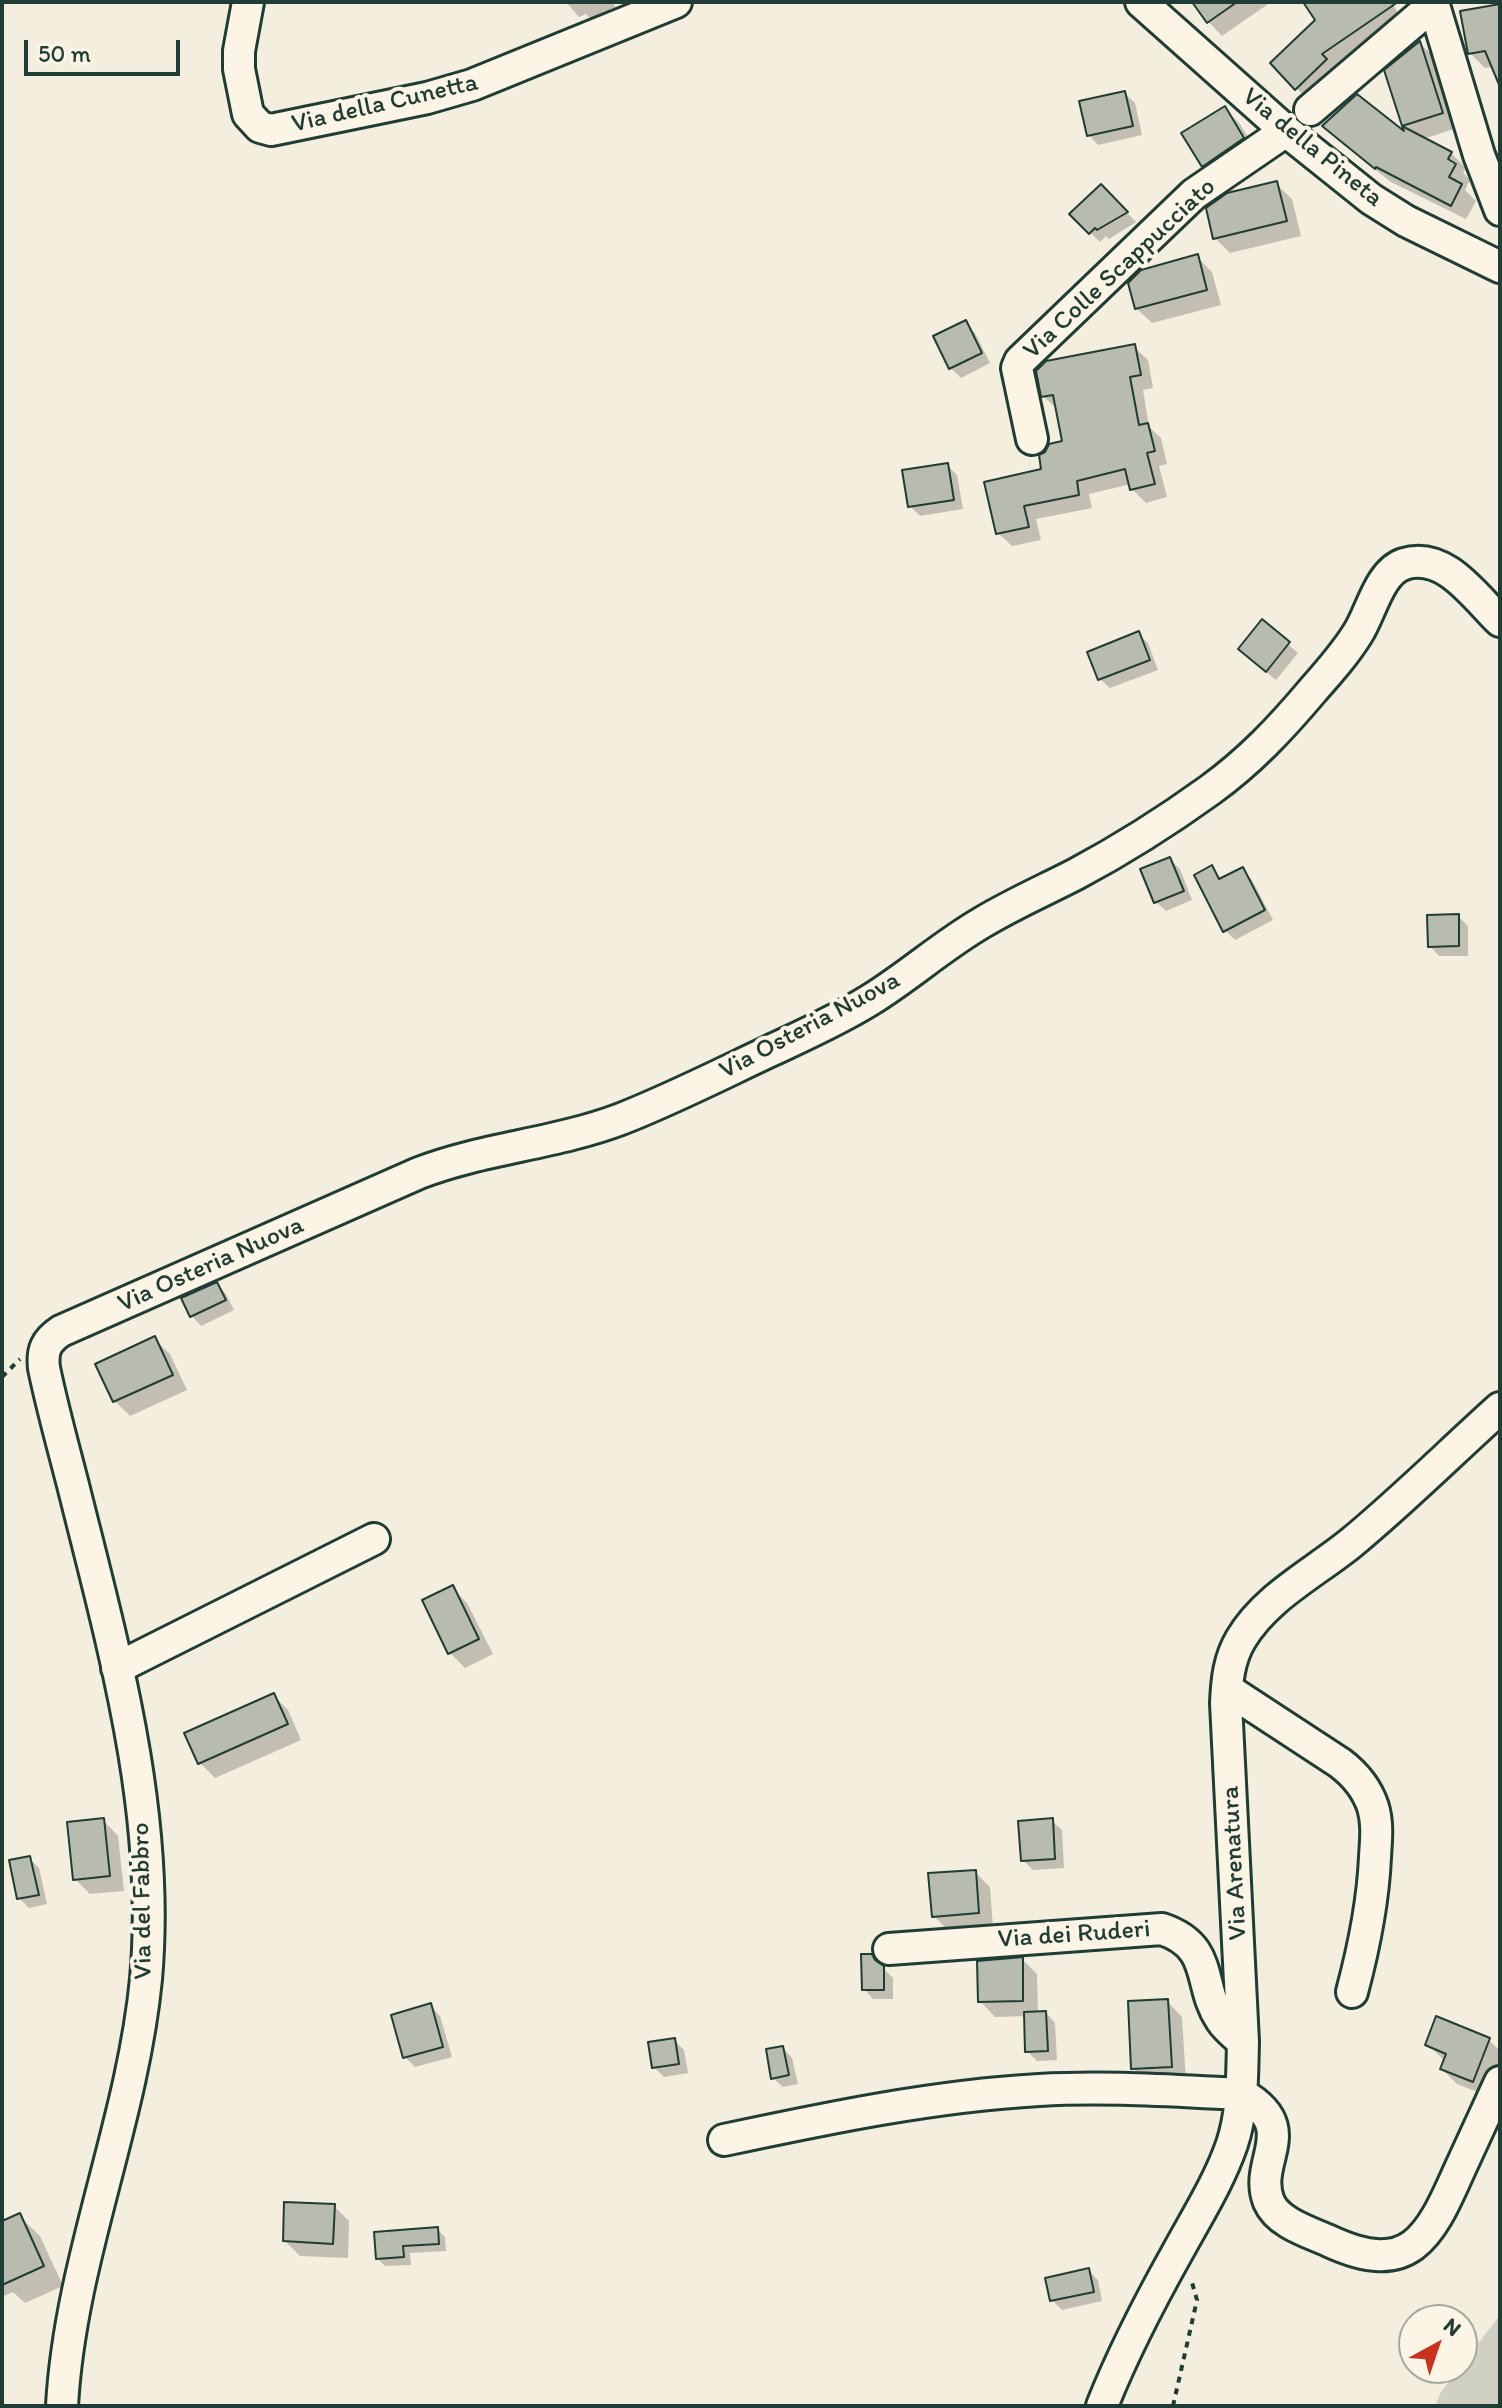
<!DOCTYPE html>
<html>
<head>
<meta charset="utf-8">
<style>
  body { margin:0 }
  #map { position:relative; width:1502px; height:2408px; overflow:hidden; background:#f3eede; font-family:Itim,sans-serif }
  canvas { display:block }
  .frame { position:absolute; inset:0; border:4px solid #1f3d34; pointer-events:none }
  .north { position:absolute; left:1398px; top:2304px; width:80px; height:80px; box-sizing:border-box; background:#fcf5e5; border:2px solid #a4ab9e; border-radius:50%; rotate:40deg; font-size:22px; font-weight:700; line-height:32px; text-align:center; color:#1f3d34 }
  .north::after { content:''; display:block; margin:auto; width:28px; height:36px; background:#c8321e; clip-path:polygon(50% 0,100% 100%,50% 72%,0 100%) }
  .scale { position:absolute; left:24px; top:40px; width:156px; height:36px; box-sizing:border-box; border:4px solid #1f3d34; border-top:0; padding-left:10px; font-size:24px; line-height:28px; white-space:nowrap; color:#1f3d34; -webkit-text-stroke:6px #fcf5e5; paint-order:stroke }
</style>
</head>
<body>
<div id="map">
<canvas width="1502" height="2408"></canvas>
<div class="frame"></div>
<div class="north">N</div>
<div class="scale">50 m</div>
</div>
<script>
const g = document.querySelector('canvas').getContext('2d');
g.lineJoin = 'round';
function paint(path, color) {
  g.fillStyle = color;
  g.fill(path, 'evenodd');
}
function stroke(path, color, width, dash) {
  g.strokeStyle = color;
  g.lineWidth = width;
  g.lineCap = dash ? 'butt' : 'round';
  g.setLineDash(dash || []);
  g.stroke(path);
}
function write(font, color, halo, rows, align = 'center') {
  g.font = font + ' Itim,sans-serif';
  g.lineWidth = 8;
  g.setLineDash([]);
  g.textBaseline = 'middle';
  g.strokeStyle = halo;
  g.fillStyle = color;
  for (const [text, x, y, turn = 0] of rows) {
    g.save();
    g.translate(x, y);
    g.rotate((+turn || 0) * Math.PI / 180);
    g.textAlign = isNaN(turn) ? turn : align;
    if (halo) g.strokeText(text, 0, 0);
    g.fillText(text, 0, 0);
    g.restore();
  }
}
paint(new Path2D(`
  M1500,2315V2406H1435L1441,2392L1460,2368H1462V2365Z`), '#d0d1c2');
paint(new Path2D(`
  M566,2H613L615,7L591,19L586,14L579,17Z
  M1199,2H1271L1222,36L1208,21Z
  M1306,2H1391L1404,22L1335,69L1340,74L1310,102L1272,63L1318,20Z
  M1500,6V82L1493,67L1485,68L1470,53Z
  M1420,43L1435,58L1457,128L1423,139L1451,153L1466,168L1463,173L1470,180L1465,190L1476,201L1466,219L1391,182L1339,141L1324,126L1408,137L1411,132L1404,125Z
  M1125,94L1135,103L1142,135L1098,145L1089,135Z
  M1225,109L1240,124L1258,154L1218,181L1203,166Z
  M1276,184L1292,199L1301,236L1230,253L1215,238Z
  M1101,186L1136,222L1109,239L1106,236L1100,242L1072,214Z
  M1197,257L1212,272L1221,305L1152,323L1136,308Z
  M965,323L975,333L990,363L961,378L951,368Z
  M1134,347L1148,360L1153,388L1143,390L1149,427L1161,438L1167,464L1159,466L1167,497L1146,503L1132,489L1131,484L1089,494L1092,508L1036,519L1041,540L1012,546L998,533L1064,443L1057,409L1043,396Z
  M947,465L957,475L963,509L920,516L910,506Z
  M1262,622L1298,653L1276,680L1250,659Z
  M1138,634L1148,643L1158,670L1110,688L1100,679Z
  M1170,860L1180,869L1192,900L1166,911L1156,902Z
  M1212,868L1223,880L1242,870L1252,880L1273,920L1235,940L1225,930Z
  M1458,916L1468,926V956H1439L1430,946Z
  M217,1284L226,1294L234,1310L201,1326L192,1316Z
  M154,1339L170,1354L187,1390L130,1416L115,1401Z
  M452,1588L467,1603L493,1654L465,1668L450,1653Z
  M273,1695L288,1710L301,1740L215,1778L200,1763Z
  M103,1820L118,1836L124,1891L90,1894L75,1879Z
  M1052,1821L1062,1830L1064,1868L1033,1870L1023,1860Z
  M29,1858L39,1868L47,1904L29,1908L19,1898Z
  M975,1872L990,1887L993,1928L949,1931L934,1916Z
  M871,1956L893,1978V1999H873L864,1989Z
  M1022,1959L1037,1974L1038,2013H1046L1055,2023L1057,2060L1037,2061L1027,2051L1026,2016L995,2017L980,2001Z
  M1167,2001L1182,2017L1186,2081L1149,2083L1133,2068Z
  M431,2006L440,2016L452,2057L415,2067L405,2057Z
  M674,2040L684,2050L688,2073L664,2077L654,2067Z
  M1489,2040L1500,2051V2065L1488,2096L1457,2084L1442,2069L1445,2061L1427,2044Z
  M783,2048L792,2058L798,2084L783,2087L773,2078Z
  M334,2206L349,2221L348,2258L300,2256L285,2241Z
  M19,2216L40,2236L63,2286L25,2303L13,2292L2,2297V2224Z
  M437,2229L445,2237L446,2251L410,2253L411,2265L385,2266L377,2258Z
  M1088,2270L1098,2280L1102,2301L1062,2310L1052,2300Z`), '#0003');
const building = new Path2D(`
  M1192,2H1237L1207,23Z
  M1303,2H1398L1322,54L1327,59L1295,90L1270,63L1315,20Z
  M1500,4V87L1485,51L1468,54L1460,11Z
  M1420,41L1443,113L1402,126L1384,70Z
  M1125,91L1133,126L1087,136L1079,101Z
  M1357,94L1404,131L1402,126L1452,152L1448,159L1456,164L1449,177L1462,184L1451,206L1376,167L1375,169L1322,126Z
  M1225,106L1244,138L1202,167L1181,133Z
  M1277,181L1287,221L1213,239L1206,208L1227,193Z
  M1101,184L1128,212L1097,230L1095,228L1089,234L1069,214Z
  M1198,254L1207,290L1135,309L1128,283L1141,270Z
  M966,320L982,353L949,369L933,336Z
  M1135,344L1141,375L1130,377L1139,425L1148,423L1155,451L1147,453L1155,484L1130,490L1125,469L1077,481L1079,495L1024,506L1029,527L996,534L984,482L1041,469L1039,455L1045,452L1049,444L1062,441L1053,395L1041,397L1036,371L1046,361Z
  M948,463L954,500L908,507L902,470Z
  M1262,619L1290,642L1266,672L1238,649Z
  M1139,631L1150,660L1098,680L1087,652Z
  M1170,857L1184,891L1154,903L1140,869Z
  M1212,865L1219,879L1243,867L1265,910L1223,932L1194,875Z
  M1459,914V946L1428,947L1427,915Z
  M217,1282L226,1300L190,1317L181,1298Z
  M155,1336L173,1375L113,1402L95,1364Z
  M453,1585L479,1639L448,1654L422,1600Z
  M274,1693L288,1724L198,1764L184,1733Z
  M104,1818L110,1876L73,1880L67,1822Z
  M1053,1818L1055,1859L1021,1861L1018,1821Z
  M30,1856L39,1895L17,1899L9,1860Z
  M976,1870L979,1913L932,1917L928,1873Z
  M861,1954H872L875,1960L884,1966V1990H862Z
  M1023,1957V2001L978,2002L977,1961Z
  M1168,1999L1172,2067L1131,2069L1128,2001Z
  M431,2003L443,2047L403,2058L391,2015Z
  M1046,2011L1048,2051L1025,2052L1024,2012Z
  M1436,2016L1490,2038L1473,2082L1440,2069L1446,2054L1425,2045Z
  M675,2038L679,2064L652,2068L648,2042Z
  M783,2046L789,2075L771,2079L766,2049Z
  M284,2202L335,2204L333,2244L283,2241Z
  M20,2213L44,2266L2,2285V2221Z
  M438,2227L439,2244L403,2246L404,2257L376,2259L374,2232Z
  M1089,2268L1094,2292L1050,2301L1045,2278Z`);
paint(building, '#b8bcae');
stroke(building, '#1f3d34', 2);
const minor = new Path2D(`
  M248,2L239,51V69L248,114L260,127L271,130L427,98L472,85L676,2
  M1141,2L1286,131L1371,199L1406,221L1500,267
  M1433,2L1479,155L1500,210
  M1310,110L1433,5
  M1032,439L1017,368L1020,361L1194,194L1286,131
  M117,1668L374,1539
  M1227,1689L1340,1763C1356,1775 1367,1789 1373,1807C1378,1824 1376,1840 1375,1857C1373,1904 1364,1947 1352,1992
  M889,1949L1162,1929C1215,1947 1197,1984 1221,2020C1226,2028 1235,2035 1243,2042
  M724,2140C828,2118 933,2096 1039,2090C1107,2086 1174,2091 1242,2094C1303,2129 1252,2161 1269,2202C1278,2223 1309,2232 1329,2241C1409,2278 1429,2239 1459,2171C1473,2141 1486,2112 1500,2082
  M62,2406C70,2260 132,2124 146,1979C161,1812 113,1646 73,1485C63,1446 52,1407 44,1368C42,1350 46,1341 61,1331L419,1173C484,1148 555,1144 621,1119C672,1099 721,1074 770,1051C804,1035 838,1020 870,1000C909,976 943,945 983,922C1013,904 1045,890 1076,874C1123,849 1167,821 1210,790C1250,761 1281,728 1313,690C1329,672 1345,654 1358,633C1371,613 1379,572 1404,564C1445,551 1475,597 1500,621
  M1102,2406C1123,2353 1149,2303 1177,2253C1196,2218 1219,2182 1232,2144C1243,2111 1242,2076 1243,2042L1226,1703C1227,1680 1229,1659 1241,1639C1266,1597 1314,1573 1351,1543C1402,1501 1450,1453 1500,1408`);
stroke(minor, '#1f3d34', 36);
stroke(new Path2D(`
  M2,1377L20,1359
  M1173,2406L1197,2300L1191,2279`), '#1f3d34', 4, [6, 6]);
stroke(minor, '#fcf5e5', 30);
write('26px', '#1f3d34', '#fcf5e5', [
  ["Via della Cunetta",385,104,-13],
  ["Via della Pineta",1312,148,39],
  ["Via Colle Scappucciato",1120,269,-43],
  ["Via Osteria Nuova",810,1026,-28],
  ["Via Osteria Nuova",211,1265,-24],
  ["Via Arenatura",1235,1863,-93],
  ["Via del Fabbro",143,1901,-91],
  ["Via dei Ruderi",1074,1935,-4]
]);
</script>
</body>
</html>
